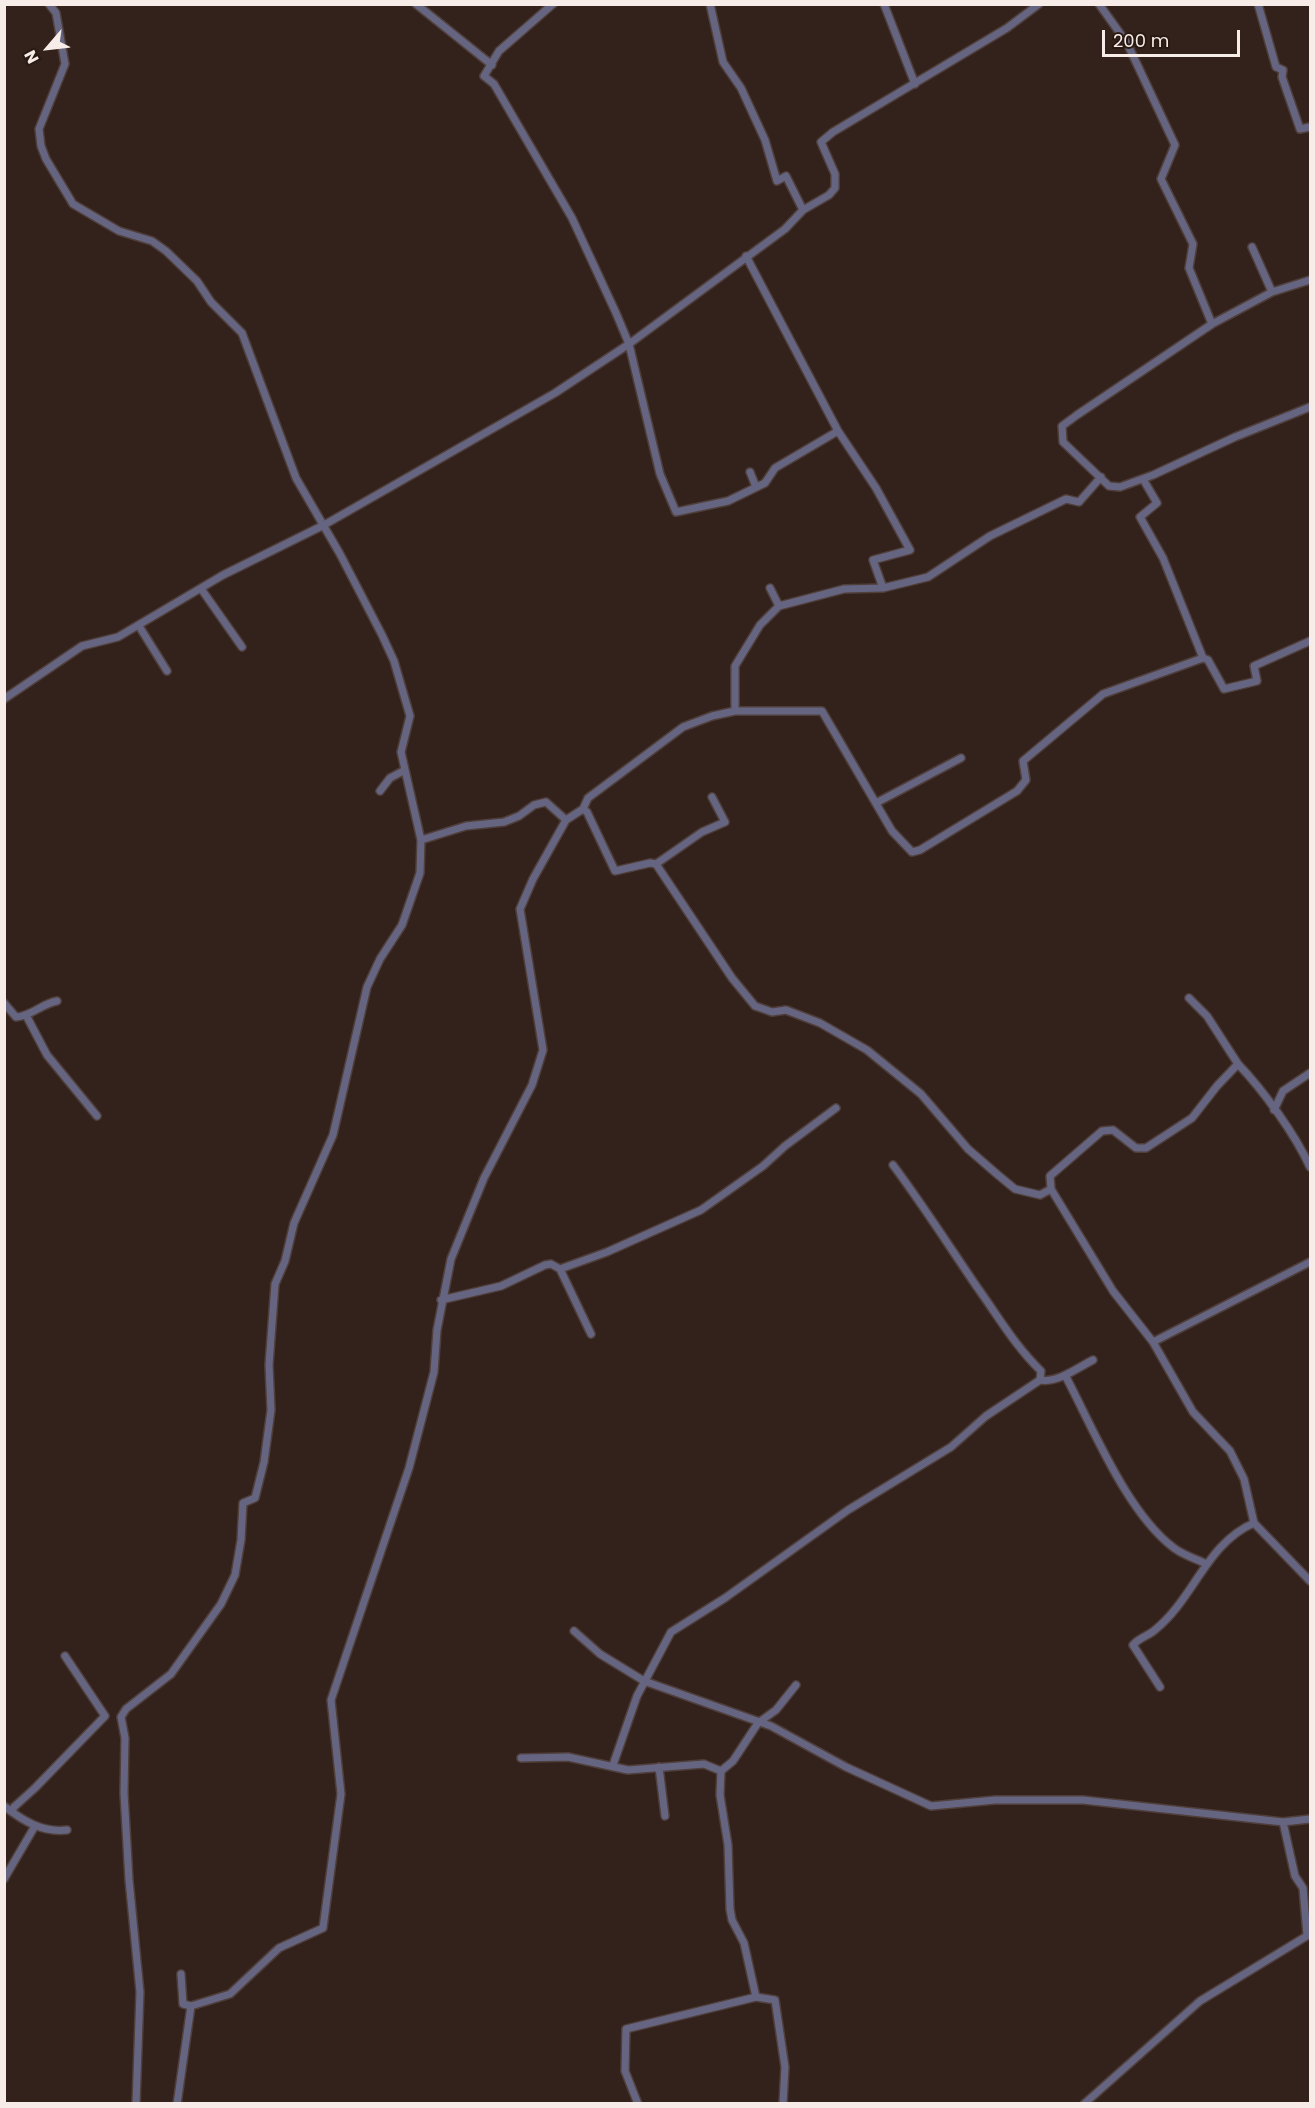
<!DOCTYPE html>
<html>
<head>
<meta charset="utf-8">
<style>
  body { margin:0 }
  #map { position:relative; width:1315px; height:2108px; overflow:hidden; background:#33221c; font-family:Poppins,sans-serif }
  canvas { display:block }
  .frame { position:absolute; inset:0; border:6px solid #f8ece8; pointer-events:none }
  .north { position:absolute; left:18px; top:18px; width:60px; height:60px; -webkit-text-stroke:4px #291913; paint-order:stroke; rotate:242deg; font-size:16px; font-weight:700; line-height:24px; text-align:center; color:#f8ece8 }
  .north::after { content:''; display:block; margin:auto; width:21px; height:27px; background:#f8ece8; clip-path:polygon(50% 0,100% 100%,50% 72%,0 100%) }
  .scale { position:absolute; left:1102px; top:30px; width:138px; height:27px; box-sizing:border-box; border:3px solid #f8ece8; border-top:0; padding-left:8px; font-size:18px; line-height:21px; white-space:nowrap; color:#f8ece8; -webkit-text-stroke:4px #291913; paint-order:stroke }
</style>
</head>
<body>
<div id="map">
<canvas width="1315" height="2108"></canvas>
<div class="frame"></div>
<div class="north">N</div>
<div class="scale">200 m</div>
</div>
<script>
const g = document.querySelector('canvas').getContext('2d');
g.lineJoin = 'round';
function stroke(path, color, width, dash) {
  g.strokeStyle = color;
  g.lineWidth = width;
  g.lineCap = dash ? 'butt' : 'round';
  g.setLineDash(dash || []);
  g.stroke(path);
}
const minor = new Path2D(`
  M49,4L56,13L65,64L39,129L41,146L46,159L73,204L119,231L152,241L166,251L197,281L211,302L242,333L296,478L340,554L382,635L394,661L410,716L401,752L421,840L420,873L402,925L380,959L367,987L333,1135L294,1223L285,1261L275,1284L269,1365L271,1410L264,1462L255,1498L243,1503L241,1540L235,1575L221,1604L171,1674L126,1709L121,1717L125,1738L124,1793L129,1880L140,1992L136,2104
  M416,4L492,65
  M553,4L499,51L484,76L494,84L572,218L616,313L629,344L660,474L676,512L728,501L765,483L775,468L838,431L746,256
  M710,4L723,62L741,88L765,140L777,181L786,176L803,210
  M884,4L915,84
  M1099,4L1127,43L1175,145L1161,179L1193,244L1189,268L1212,324
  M1258,4L1276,67L1283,70L1282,77L1300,129L1310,127
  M1252,247L1272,292
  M1310,280L1272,292L1212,324L1077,415L1062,426L1063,442L1109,486L1120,487L1153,475L1235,437L1310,407
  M838,431L876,488L910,550L873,560L883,588
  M750,472L756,487
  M1143,479L1157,503L1140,517L1163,558L1203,658
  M770,588L779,606
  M202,590L242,647
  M139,626L167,671
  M4,699L82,646L118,637L223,575L324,525L555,393L629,344L785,229L803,210L829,195L835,188V174L821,142L833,132L1007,28L1039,4
  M735,711V666L760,625L779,606L844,589L883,588L928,577L990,536L1066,499L1079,502L1101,477
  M380,791L390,778L405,770
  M876,803L961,758
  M583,809L587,812L615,871L650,863L656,864L732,978L755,1006L772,1012L786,1010L820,1023L867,1050L921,1094L968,1149L998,1175L1015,1189L1040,1195L1051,1189L1050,1176L1102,1131L1113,1130L1136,1148H1146L1192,1118L1217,1086L1238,1064L1207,1016L1189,998
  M421,840L466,826L504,822L519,816L534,805L546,802L566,820
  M656,864L702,832L725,822L712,797
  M4,1003L16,1017C32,1016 41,1004 57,1001
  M27,1017L47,1055L97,1116
  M1238,1064C1263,1090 1295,1134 1310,1167
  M1274,1110L1283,1091L1310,1073
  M893,1165C923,1205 949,1246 977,1287C998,1316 1015,1346 1041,1371L1040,1380
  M1051,1189L1113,1291L1153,1342L1193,1412L1230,1451L1244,1479L1254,1523L1310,1581
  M560,1269L591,1334
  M441,1300L501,1286L545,1265L551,1264L560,1269L607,1252L701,1210L763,1166L785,1146L836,1108
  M1153,1342L1310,1262
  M1065,1375C1093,1428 1127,1513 1174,1548C1183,1555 1196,1559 1207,1564
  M574,1631L600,1654L644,1681L771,1726L846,1767L931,1806L995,1800H1083L1283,1822L1310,1819
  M1160,1687L1133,1645C1140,1637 1149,1636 1156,1629C1194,1598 1207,1543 1254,1523
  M521,1758L568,1757L628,1770L704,1764L721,1771
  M613,1765L637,1696L671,1632L725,1598L848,1510L951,1447L986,1416L1040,1380C1058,1383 1077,1368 1093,1360
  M659,1767L665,1816
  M4,1806C23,1821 43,1833 67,1830
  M12,1812L14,1807L35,1788L105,1716L65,1656
  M1283,1822L1295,1876L1303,1888L1307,1935
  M4,1879L35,1826
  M756,1997L744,1943L732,1920L730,1909L728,1845L720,1795L721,1771L733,1761L758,1723L776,1710L796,1685
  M191,2006L230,1994L279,1948L323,1928L341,1794L331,1700L409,1468L434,1372L437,1330L451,1259L484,1178L532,1085L543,1050L520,909L533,879L566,820L583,809L588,798L683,727L712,716L735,711H822L892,831L912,852L920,850L1017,791L1026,780L1023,761L1103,694L1203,658L1208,660L1224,689L1257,681L1254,666L1310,641
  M177,2104L191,2006L183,2004L181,1974
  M638,2104L625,2071L626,2029L756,1997L775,2000L785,2067L783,2104
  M1084,2104L1200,2001L1310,1934`);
stroke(minor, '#4f3e39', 10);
stroke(minor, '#656582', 7);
</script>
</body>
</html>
